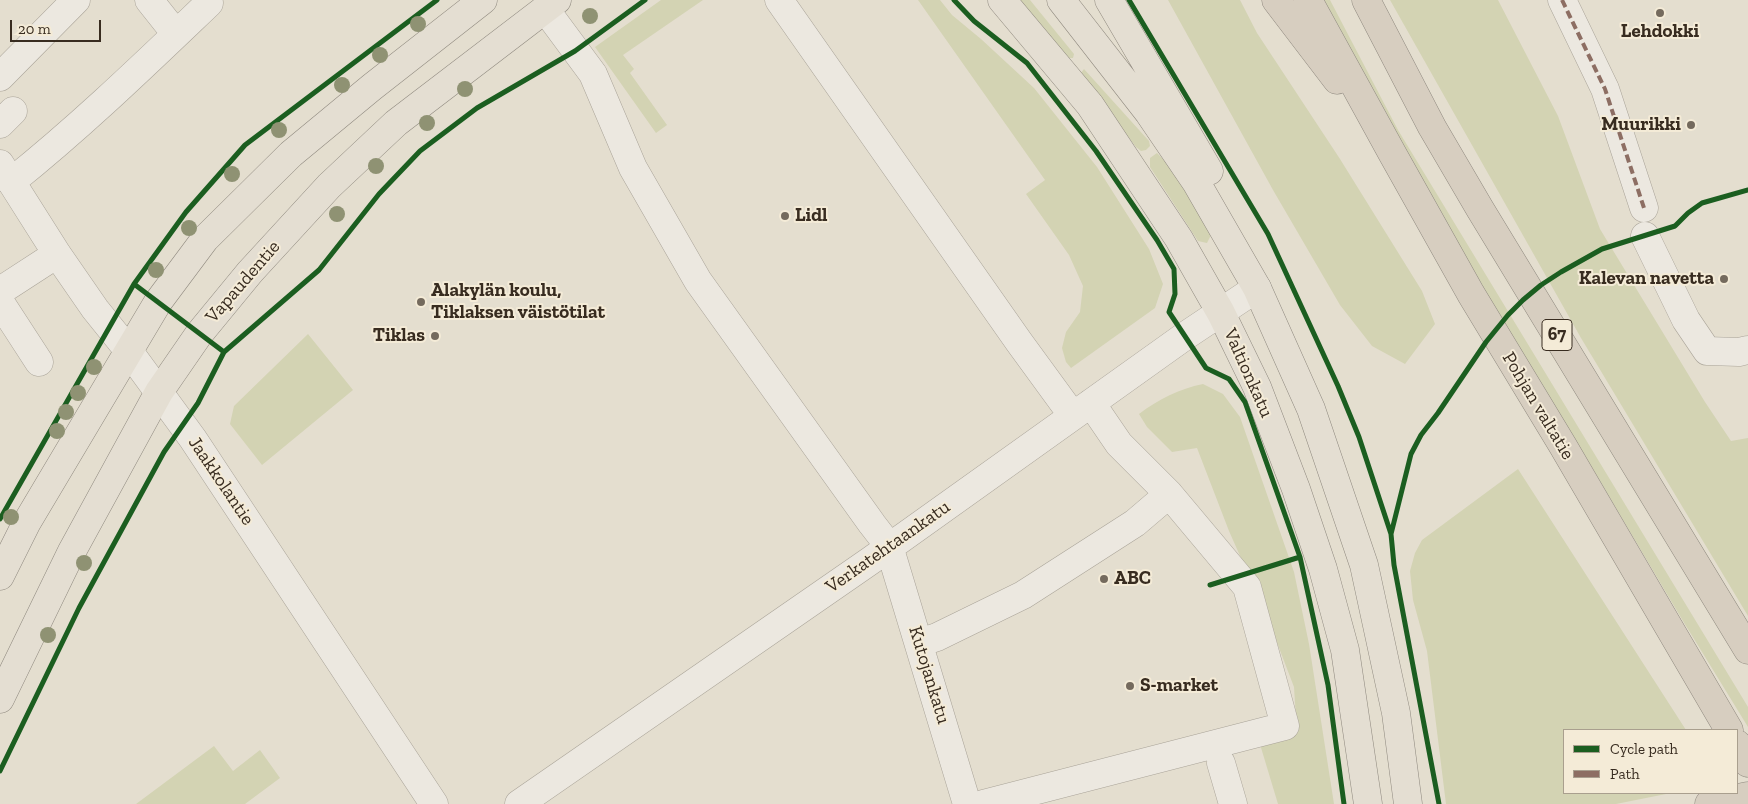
<!DOCTYPE html>
<html>
<head>
<meta charset="utf-8">
<style>
  body { margin:0 }
  #map { position:relative; width:1748px; height:804px; overflow:hidden; background:#e4decf; font-family:"Zilla Slab",serif }
  canvas { display:block }
  .legend { position:absolute; left:1563px; top:729px; width:175px; height:65px; box-sizing:border-box; background:#f4ebd7; border:1px solid #a99f8e; margin:0; padding:6px 9px; list-style:none; font-size:15px; color:#382c20 }
  .legend li { display:flex; align-items:center; gap:10px; height:25px }
  .legend b { width:25px; border:1px solid #a99f8e }
  .scale { position:absolute; left:10px; top:20px; width:91px; height:22px; box-sizing:border-box; border:2px solid #382c20; border-top:0; padding-left:6px; font-size:15px; line-height:18px; white-space:nowrap; color:#382c20; -webkit-text-stroke:4px #f4ebd7; paint-order:stroke }
</style>
</head>
<body>
<div id="map">
<canvas width="1748" height="804"></canvas>
<ul class="legend">
<li><b style="height:6px;background:#1b5e20"></b>Cycle path</li>
<li><b style="height:6px;background:#8d6e63"></b>Path</li>
</ul>
<div class="scale">20 m</div>
</div>
<script>
const g = document.querySelector('canvas').getContext('2d');
g.lineJoin = 'round';
function paint(path, color) {
  g.fillStyle = color;
  g.fill(path, 'evenodd');
}
function stroke(path, color, width, dash) {
  g.strokeStyle = color;
  g.lineWidth = width;
  g.lineCap = dash ? 'butt' : 'round';
  g.setLineDash(dash || []);
  g.stroke(path);
}
function write(font, color, halo, rows, align = 'center') {
  g.font = font + ' "Zilla Slab",serif';
  g.lineWidth = 4;
  g.setLineDash([]);
  g.textBaseline = 'middle';
  g.strokeStyle = halo;
  g.fillStyle = color;
  for (const [text, x, y, turn = 0] of rows) {
    g.save();
    g.translate(x, y);
    g.rotate((+turn || 0) * Math.PI / 180);
    g.textAlign = isNaN(turn) ? turn : align;
    if (halo) g.strokeText(text, 0, 0);
    g.fillText(text, 0, 0);
    g.restore();
  }
}
paint(new Path2D(`
  M661,0H703L623,55L634,69L630,73L667,125L656,133L595,47Z
  M918,0H940L952,15L981,39L1034,88L1097,167L1149,249L1163,284L1155,308L1071,368L1066,362L1062,348L1066,332L1080,312L1083,286L1069,255L1026,194L1045,180Z
  M1020,0H1030L1074,54L1073,58H1067Z
  M1168,0H1240L1257,33L1340,159L1422,291L1435,324L1405,364L1372,346L1340,305L1273,190Z
  M1317,0H1330L1398,130L1748,707V727L1683,621L1585,456L1470,269Z
  M1390,0H1498L1558,116L1600,229L1705,402L1731,441L1748,438V616L1581,338Z
  M1084,69L1149,141L1150,146L1146,150L1141,151L1136,147L1083,78L1081,73Z
  M1157,153L1171,167L1211,235L1207,243L1198,241L1150,167V158Z
  M308,334L353,390L262,465L230,424L234,406Z
  M1203,384L1223,394L1240,417L1294,572L1309,644L1334,804H1278L1259,741L1273,737L1297,734L1294,687L1268,619L1229,531L1197,448L1172,452L1147,427L1139,414C1159,399 1179,389 1203,384Z
  M1518,469L1686,730H1564V793H1671L1616,804H1446L1427,651L1413,600L1410,571L1415,553L1422,540Z
  M214,746L233,771L260,750L280,778L245,804H136Z`), '#d3d3b3');
const minor = new Path2D(`
  M149,0L176,34
  M779,0L1019,342L1073,416
  M1562,0L1605,89L1644,208
  M545,9L593,74L633,168L698,281L872,524L889,546L967,804
  M0,77L76,0
  M0,124L13,111
  M0,164L57,254L95,309L128,350L193,439L434,804
  M11,182C81,126 145,64 209,3
  M1645,236L1686,320L1707,351L1739,352L1748,350
  M0,291L57,254
  M0,302L39,362
  M919,643L937,637L1023,595L1135,523L1169,494L1119,444L1091,403
  M1221,763L1233,804
  M519,804L870,561L1185,336L1257,288
  M983,804L1285,726L1247,587L1169,494`);
const major = new Path2D(`
  M1002,0L1090,105L1179,239L1221,313L1257,387L1296,489L1323,569L1345,650L1368,804
  M1061,0L1149,113L1196,182L1257,288L1311,409L1364,565L1396,713L1408,804
  M1109,0L1209,171
  M0,576L27,522L158,302L205,239L291,154L372,87L483,0
  M0,699L71,553L159,392L199,334L250,272L329,186L396,123L557,0`);
const highway = new Path2D(`
  M1276,0L1337,80
  M1308,0L1392,153L1471,294L1563,446L1729,730
  M1366,0L1432,127L1480,209L1748,650
  M1737,744L1748,763
  M1709,804L1748,796`);
stroke(minor, '#a9a398', 29);
stroke(major, '#8f897f', 29);
stroke(highway, '#8f897f', 29);
stroke(minor, '#ece8e0', 28);
stroke(major, '#e4ded2', 28);
stroke(highway, '#d7cec0', 28);
stroke(new Path2D(`
  M1562,0L1605,89L1644,208`), '#8d6e63', 4, [8, 4]);
stroke(new Path2D(`
  M954,0L974,21L1027,63L1096,151L1157,240L1174,269L1175,294L1169,312L1206,368L1229,379L1245,402L1300,557L1328,685L1344,804
  M1129,0L1268,234L1338,386L1359,437L1391,534L1394,565L1439,804
  M134,284L224,352
  M0,519L134,284L186,212L245,145L437,0
  M1391,534L1411,454L1421,435L1438,413L1486,342L1508,315L1523,300L1541,285L1561,272L1602,249L1675,226L1688,213L1702,203L1748,190
  M1210,585L1300,557
  M0,771L79,608L164,452L198,403L224,352L319,270L379,194L420,151L477,108L575,51L645,0`), '#1b5e20', 5);
g.fillStyle = '#8f9273';
for (const [x, y] of [
  [590,16],
  [418,24],
  [380,55],
  [342,85],
  [465,89],
  [427,123],
  [279,130],
  [376,166],
  [232,174],
  [337,214],
  [189,228],
  [156,270],
  [94,367],
  [78,393],
  [66,412],
  [57,431],
  [11,517],
  [84,563],
  [48,635]
]) {
  g.beginPath();
  g.arc(x, y, 8, 0, 2 * Math.PI);
  g.fill();
}
for (const [x, y, r, color] of [
  [1660,13,5,"#746a5d"],
  [1691,125,5,"#746a5d"],
  [785,216,5,"#746a5d"],
  [1724,279,5,"#746a5d"],
  [421,302,5,"#746a5d"],
  [435,336,5,"#746a5d"],
  [1104,579,5,"#746a5d"],
  [1130,686,5,"#746a5d"]
]) {
  const dot = new Path2D();
  dot.arc(x, y, r, 0, 2 * Math.PI);
  g.fillStyle = color;
  g.fill(dot);
  stroke(dot, '#f4ebd7', 2);
}
for (const [x, y, w] of [
  [1557,335,30]
]) {
  const box = new Path2D();
  box.roundRect(x - w / 2, y - 15.5, w, 31, 4);
  g.fillStyle = '#f4ebd7';
  g.fill(box);
  stroke(box, '#382c20', 1);
}
write('bold 18px', '#382c20', null, [
  ["67",1557,335]
]);
write('bold 19px', '#382c20', '#f4ebd7', [
  ["Lehdokki",1660,32,"center"],
  ["Muurikki",1681,125,"right"],
  ["Lidl",795,216],
  ["Kalevan navetta",1714,279,"right"],
  ["Alakylän koulu,",431,291],
  ["Tiklaksen väistötilat",431,313],
  ["Tiklas",425,336,"right"],
  ["ABC",1114,579],
  ["S-market",1140,686]
], 'left');
write('19px', '#382c20', '#f4ebd7', [
  ["Vapaudentie",243,282,-49],
  ["Valtionkatu",1248,373,66],
  ["Pohjan valtatie",1538,406,59],
  ["Jaakkolantie",221,481,56],
  ["Verkatehtaankatu",888,547,-35],
  ["Kutojankatu",929,675,73]
]);
</script>
</body>
</html>
